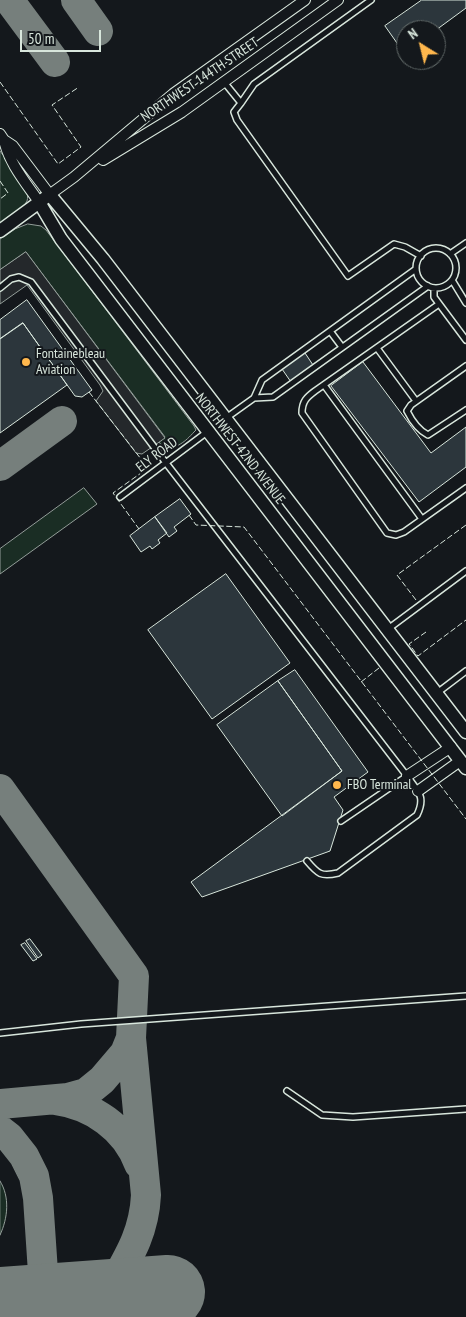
<!DOCTYPE html>
<html>
<head>
<meta charset="utf-8">
<style>
  body { margin:0 }
  #map { position:relative; width:466px; height:1317px; overflow:hidden; background:#14181c; font-family:"PT Sans Narrow",sans-serif }
  canvas { display:block }
  .north { position:absolute; left:396px; top:20px; width:50px; height:50px; box-sizing:border-box; background:#14181c; border:1px solid #626a69; border-radius:50%; rotate:324deg; font-size:14px; font-weight:700; line-height:20px; text-align:center; color:#d8e6dc }
  .north::after { content:''; display:block; margin:auto; width:18px; height:22px; background:#ffb74d; clip-path:polygon(50% 0,100% 100%,50% 72%,0 100%) }
  .scale { position:absolute; left:20px; top:30px; width:81px; height:22px; box-sizing:border-box; border:2px solid #d8e6dc; border-top:0; padding-left:6px; font-size:15px; line-height:18px; white-space:nowrap; color:#d8e6dc; -webkit-text-stroke:4px #14181c; paint-order:stroke }
</style>
</head>
<body>
<div id="map">
<canvas width="466" height="1317"></canvas>
<div class="north">N</div>
<div class="scale">50 m</div>
</div>
<script>
const g = document.querySelector('canvas').getContext('2d');
g.lineJoin = 'round';
function paint(path, color) {
  g.fillStyle = color;
  g.fill(path, 'evenodd');
}
function stroke(path, color, width, dash) {
  g.strokeStyle = color;
  g.lineWidth = width;
  g.lineCap = dash ? 'butt' : 'round';
  g.setLineDash(dash || []);
  g.stroke(path);
}
function write(font, color, halo, rows, align = 'center') {
  g.font = font + ' "PT Sans Narrow",sans-serif';
  g.lineWidth = 4;
  g.setLineDash([]);
  g.textBaseline = 'middle';
  g.strokeStyle = halo;
  g.fillStyle = color;
  for (const [text, x, y, turn = 0] of rows) {
    g.save();
    g.translate(x, y);
    g.rotate((+turn || 0) * Math.PI / 180);
    g.textAlign = isNaN(turn) ? turn : align;
    if (halo) g.strokeText(text, 0, 0);
    g.fillText(text, 0, 0);
    g.restore();
  }
}
const green = new Path2D(`
  M0,151C7,161 32,189 27,201C24,208 7,218 0,223Z
  M28,224L41,226L46,230L194,426L196,430L194,432C186,441 176,450 163,447L159,442L165,437L26,252L0,270V239L15,229Z
  M84,488L97,504L0,574V549Z
  M0,1181C10,1197 8,1218 0,1235Z`);
paint(green, '#1a2d24');
stroke(green, '#939e99', 1);
const parking = new Path2D(`
  M26,252L165,438L142,454L136,453L96,401L103,391L100,385L27,285L0,304V270Z`);
paint(parking, '#24282b');
stroke(parking, '#939e99', 1);
stroke(new Path2D(`
  M9,0L55,62
  M76,0L98,31
  M0,466L62,421
  M0,789L134,976L131,1038L146,1195C144,1237 125,1262 106,1297
  M55,1100C92,1105 126,1128 139,1164
  M0,1104L68,1098L86,1093L102,1080L125,1053L131,1038
  M0,1130L9,1137L24,1156L34,1176L38,1198L46,1317`), '#767f7c', 30);
stroke(new Path2D(`
  M0,1304L168,1292`), '#767f7c', 74);
const building = new Path2D(`
  M422,0H466V8L436,30H406V51L404,53L385,26Z
  M27,300L92,390L82,397L75,396L23,323L0,339V320Z
  M23,323L67,385L0,433V339Z
  M305,353L313,365L291,382L282,369Z
  M363,362L431,453L466,427V467L419,502L331,386Z
  M180,499L191,514L174,527L177,531L169,537L155,517Z
  M155,517L167,533L158,540L160,543L152,549L150,546L141,552L130,536Z
  M226,574L290,663L212,719L148,630Z
  M295,670L368,772L334,797L343,810L330,851L202,897L191,882L342,771L278,681Z
  M278,681L342,771L282,816L217,725Z
  M30,939L42,955L38,958L26,941Z
  M25,943L37,959L33,961L21,945Z`);
paint(building, '#2c363c');
stroke(building, '#d8e6dc', 1);
const service = new Path2D(`
  M224,82L241,103L234,112L237,120L348,276L394,244L405,247L421,256
  M241,103L254,84L371,0
  M416 268a20 20 0 1 1 40 0a20 20 0 1 1-40 0Z
  M450,254L466,243
  M452,280L466,303
  M0,288L11,279L19,277L31,282L166,463L407,776
  M434,288V297L466,340
  M439,304L315,391C307,397 302,401 302,413L387,533L396,535L404,532L466,488
  M330,331L342,347
  M377,348L416,401
  M466,366L411,405L407,411C412,421 418,430 428,435L466,410
  M324,385L422,519
  M254,398L273,397L428,286
  M226,418L254,398L262,380L416,269
  M120,497L207,432
  M388,629L466,571
  M437,693L466,671
  M307,861C318,874 321,877 338,873L417,815C426,796 418,792 407,776L341,821
  M0,1033L81,1024L466,996
  M287,1091L322,1115L353,1117L466,1109`);
const minor = new Path2D(`
  M0,134L4,140L13,146L50,195
  M4,140C9,163 26,183 39,202
  M103,160L182,112L338,0
  M45,198L74,177L173,94L305,0
  M407,776L451,747
  M418,791L460,761`);
const tertiary = new Path2D(`
  M50,195L103,259L466,732
  M39,202L61,239L466,768
  M0,231L45,198`);
stroke(service, '#d8e6dc', 8);
stroke(minor, '#d8e6dc', 12);
stroke(tertiary, '#d8e6dc', 15);
stroke(service, '#14181c', 5);
stroke(minor, '#14181c', 10);
stroke(tertiary, '#14181c', 12);
stroke(new Path2D(`
  M0,82L58,164L81,147L52,105L79,87
  M0,181L8,193L0,199
  M89,392L148,468L113,493L139,529
  M189,515L196,525L244,527L466,819
  M416,600L397,575L466,525
  M426,632L409,644L418,656L466,620
  M361,682L379,668`), '#d8e6dc', 1, [6, 2.5]);
for (const [x, y, r, color] of [
  [26,362,5,"#ffb74d"],
  [337,785,5,"#ffb74d"]
]) {
  const dot = new Path2D();
  dot.arc(x, y, r, 0, 2 * Math.PI);
  g.fillStyle = color;
  g.fill(dot);
  stroke(dot, '#14181c', 2);
}
write('14px', '#d8e6dc', '#14181c', [
  ["NORTHWEST 144TH STREET",200,80,-34],
  ["NORTHWEST 42ND AVENUE",240,449,52],
  ["ELY ROAD",157,455,-37]
]);
write('14px', '#d8e6dc', '#14181c', [
  ["Fontainebleau",36,354],
  ["Aviation",36,370],
  ["FBO Terminal",347,785]
], 'left');
</script>
</body>
</html>
